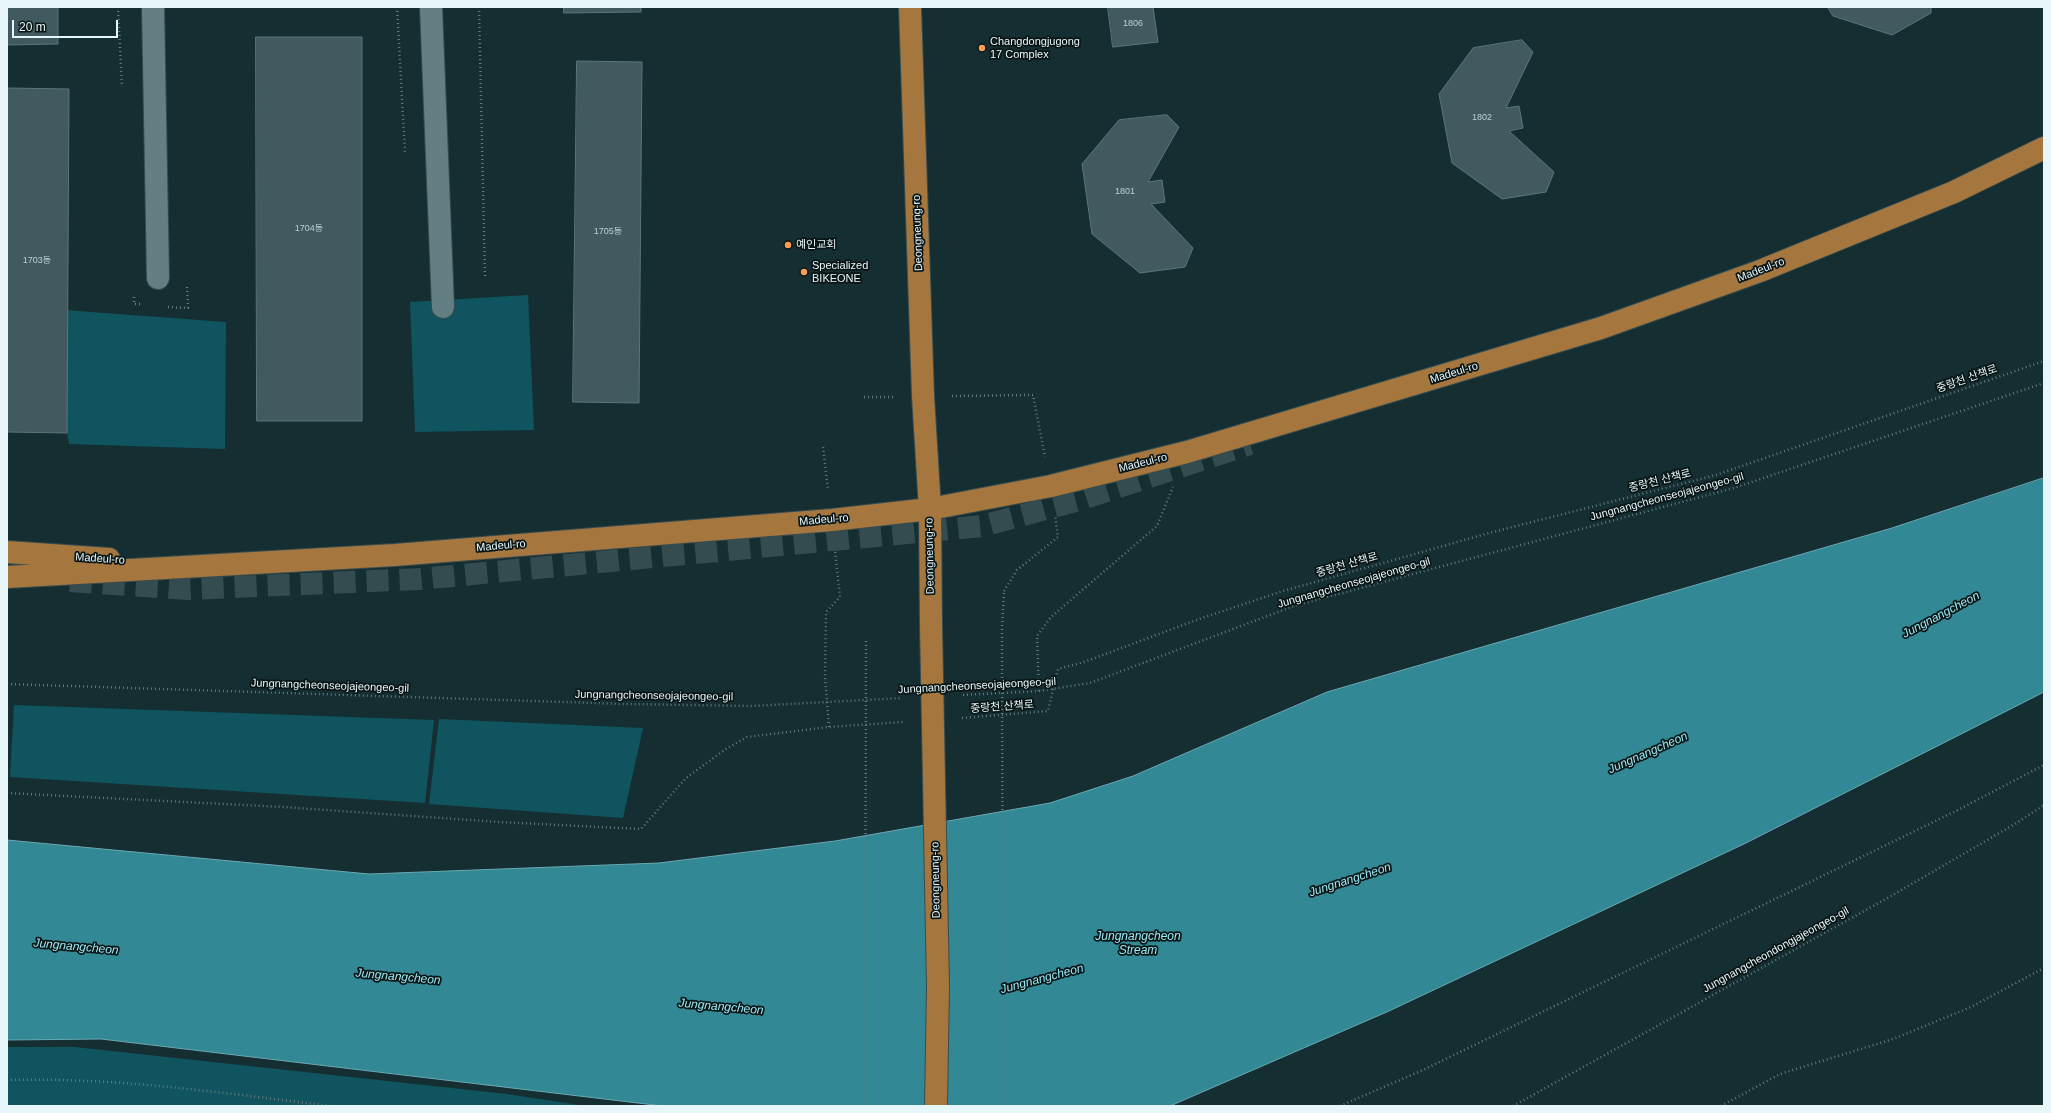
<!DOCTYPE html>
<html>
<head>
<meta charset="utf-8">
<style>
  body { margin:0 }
  #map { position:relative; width:2051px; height:1113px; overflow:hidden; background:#152e32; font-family:Helvetica,sans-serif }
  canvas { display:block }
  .frame { position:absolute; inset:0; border:8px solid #e7f6f8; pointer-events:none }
  .scale { position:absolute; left:12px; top:20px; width:106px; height:18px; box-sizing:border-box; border:2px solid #e7f6f8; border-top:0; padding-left:5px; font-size:12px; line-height:14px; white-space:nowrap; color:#e7f6f8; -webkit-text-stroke:3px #0a1516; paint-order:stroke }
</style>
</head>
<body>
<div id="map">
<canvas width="2051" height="1113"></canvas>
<div class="frame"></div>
<div class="scale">20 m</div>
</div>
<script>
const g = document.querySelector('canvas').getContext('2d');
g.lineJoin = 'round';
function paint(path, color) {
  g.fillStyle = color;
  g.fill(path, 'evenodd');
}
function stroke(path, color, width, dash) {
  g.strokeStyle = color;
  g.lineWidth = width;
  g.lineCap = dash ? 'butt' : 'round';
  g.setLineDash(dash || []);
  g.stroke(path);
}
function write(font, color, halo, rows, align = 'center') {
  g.font = font + ' Helvetica,"Noto Sans KR",sans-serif';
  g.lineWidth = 3.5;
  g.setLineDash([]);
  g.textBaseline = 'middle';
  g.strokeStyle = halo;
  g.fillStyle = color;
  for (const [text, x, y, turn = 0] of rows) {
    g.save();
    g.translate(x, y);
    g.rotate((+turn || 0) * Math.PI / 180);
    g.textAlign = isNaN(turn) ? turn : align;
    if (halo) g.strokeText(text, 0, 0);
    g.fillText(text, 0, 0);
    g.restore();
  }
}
paint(new Path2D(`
  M528,295L534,430L415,432L410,302Z
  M64,310L226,322L225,449L69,444L67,433Z
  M14,705L434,720L425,803L10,777Z
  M439,719L643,728L623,818L429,804Z
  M7,1047H75L507,1094L586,1106H7Z`), '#0f545e');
const water = new Path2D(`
  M2044,478V692L1746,843L1389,1011L1170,1106H663L101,1039L7,1040V840L369,874L659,863L835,841L1050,803L1133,776L1327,692L1892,528Z`);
paint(water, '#338895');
stroke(water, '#69a9b3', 1);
const building = new Path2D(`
  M7,7H58V44L7,45Z
  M564,7H641V12L564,13Z
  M1108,7H1153L1158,42L1113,47Z
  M1828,7H1931V13L1892,35L1833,16Z
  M256,37H362V421H257Z
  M1522,40L1533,52L1506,108L1519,106L1523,128L1509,131L1554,172L1546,192L1502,199L1452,163L1439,94L1473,48Z
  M577,61L642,62L639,403L573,402Z
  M7,88L69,89L67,433L7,432Z
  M1167,115L1179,127L1148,182L1162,180L1165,202L1151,204L1193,248L1185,267L1140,273L1092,234L1082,164L1119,120Z`);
paint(building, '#405a5f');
stroke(building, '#5b767b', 1);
stroke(new Path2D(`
  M70,581L188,589L420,579L982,526L1079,500L1250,444`), '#344c50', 22, [22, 11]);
const minor = new Path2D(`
  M153,7L158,278
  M431,7L443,307`);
const major = new Path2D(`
  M910,7L923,396L930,509L931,625
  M7,552L109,559
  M7,577L395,555L832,520L930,509L1051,486L1187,452L1601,328L1760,271L1954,192L2044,148`);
stroke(minor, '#374c4f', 24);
stroke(major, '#374c4f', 24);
stroke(new Path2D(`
  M118,7L122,87
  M397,7L405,153
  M479,7L485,277
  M134,297V304H143
  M168,307L188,308L187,287
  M952,396L1033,395L1045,457
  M864,397H893
  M823,447L828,490
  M1004,591L1017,570L1058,537L1055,515
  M7,684L626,704L752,706L902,698
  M1039,691L1037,636L1051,617L1157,526L1173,487
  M963,695L1039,691L1090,683L1294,606L1734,488L2044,383
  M962,718L1048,711L1058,669L1084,662L1199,619L1283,591L1493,532L1716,475L2044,361
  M829,727L825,677L826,612L840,597L835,550
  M7,793L283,807L499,822L641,829L686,778L726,749L747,737L829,727L903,722
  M7,1080C116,1077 223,1093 331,1106
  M1340,1106L1423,1070L1954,812L2044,765
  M1513,1106L1884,900L2015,824L2044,805
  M1721,1106L1780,1074L1893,1039L1971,1007L2044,968`), '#62787b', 2.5, [1, 3]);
stroke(minor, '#647f84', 22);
stroke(major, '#a5773e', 22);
const majorBridge = new Path2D(`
  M931,625L938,986L936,1106`);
stroke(majorBridge, '#374c4f', 24, []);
stroke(new Path2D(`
  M865,1106L866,639
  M1003,1106L1002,628L1004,591`), '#62787b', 2.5, [1, 3]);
stroke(majorBridge, '#a5773e', 22);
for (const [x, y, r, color] of [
  [982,48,4,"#fb9e51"],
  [788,245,4,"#fb9e51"],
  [804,272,4,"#fb9e51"]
]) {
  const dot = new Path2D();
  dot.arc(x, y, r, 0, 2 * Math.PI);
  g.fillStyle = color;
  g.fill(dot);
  stroke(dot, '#0a1516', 1.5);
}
write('9px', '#bdcfd2', null, [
  ["1806",1133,24],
  ["1802",1482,118],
  ["1801",1125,192],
  ["1704동",309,229],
  ["1705동",608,232],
  ["1703동",37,261]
]);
write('11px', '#e7f6f8', '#0a1516', [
  ["Changdongjugong",990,42],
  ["17 Complex",990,55],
  ["예인교회",796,245],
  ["Specialized",812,266],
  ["BIKEONE",812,279]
], 'left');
write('11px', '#e7f6f8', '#0a1516', [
  ["Deongneung-ro",918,233,-92],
  ["Madeul-ro",1761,270,-21],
  ["Madeul-ro",1454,373,-17],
  ["중랑천 산책로",1967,379,-19],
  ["Madeul-ro",1143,463,-14],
  ["중랑천 산책로",1660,481,-14],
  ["Jungnangcheonseojajeongeo-gil",1667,497,-15],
  ["Madeul-ro",824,520,-5],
  ["Madeul-ro",501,546,-5],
  ["Deongneung-ro",930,556,-91],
  ["Madeul-ro",100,559,4],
  ["중랑천 산책로",1347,565,-16],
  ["Jungnangcheonseojajeongeo-gil",1354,583,-16],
  ["Jungnangcheonseojajeongeo-gil",330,686,2],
  ["Jungnangcheonseojajeongeo-gil",977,686,-3],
  ["Jungnangcheonseojajeongeo-gil",654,696,1],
  ["중랑천 산책로",1002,707,-4],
  ["Deongneung-ro",936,880,-91],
  ["Jungnangcheondongjajeongeo-gil",1776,950,-29]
]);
write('italic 12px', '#99e9f6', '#0a1516', [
  ["Jungnangcheon",1941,615,-28],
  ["Jungnangcheon",1648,753,-24],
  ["Jungnangcheon",1350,880,-18],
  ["Jungnangcheon",1138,937],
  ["Stream",1138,951],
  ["Jungnangcheon",76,947,5],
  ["Jungnangcheon",398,977,5],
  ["Jungnangcheon",1042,979,-15],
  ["Jungnangcheon",721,1007,5]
]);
</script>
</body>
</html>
